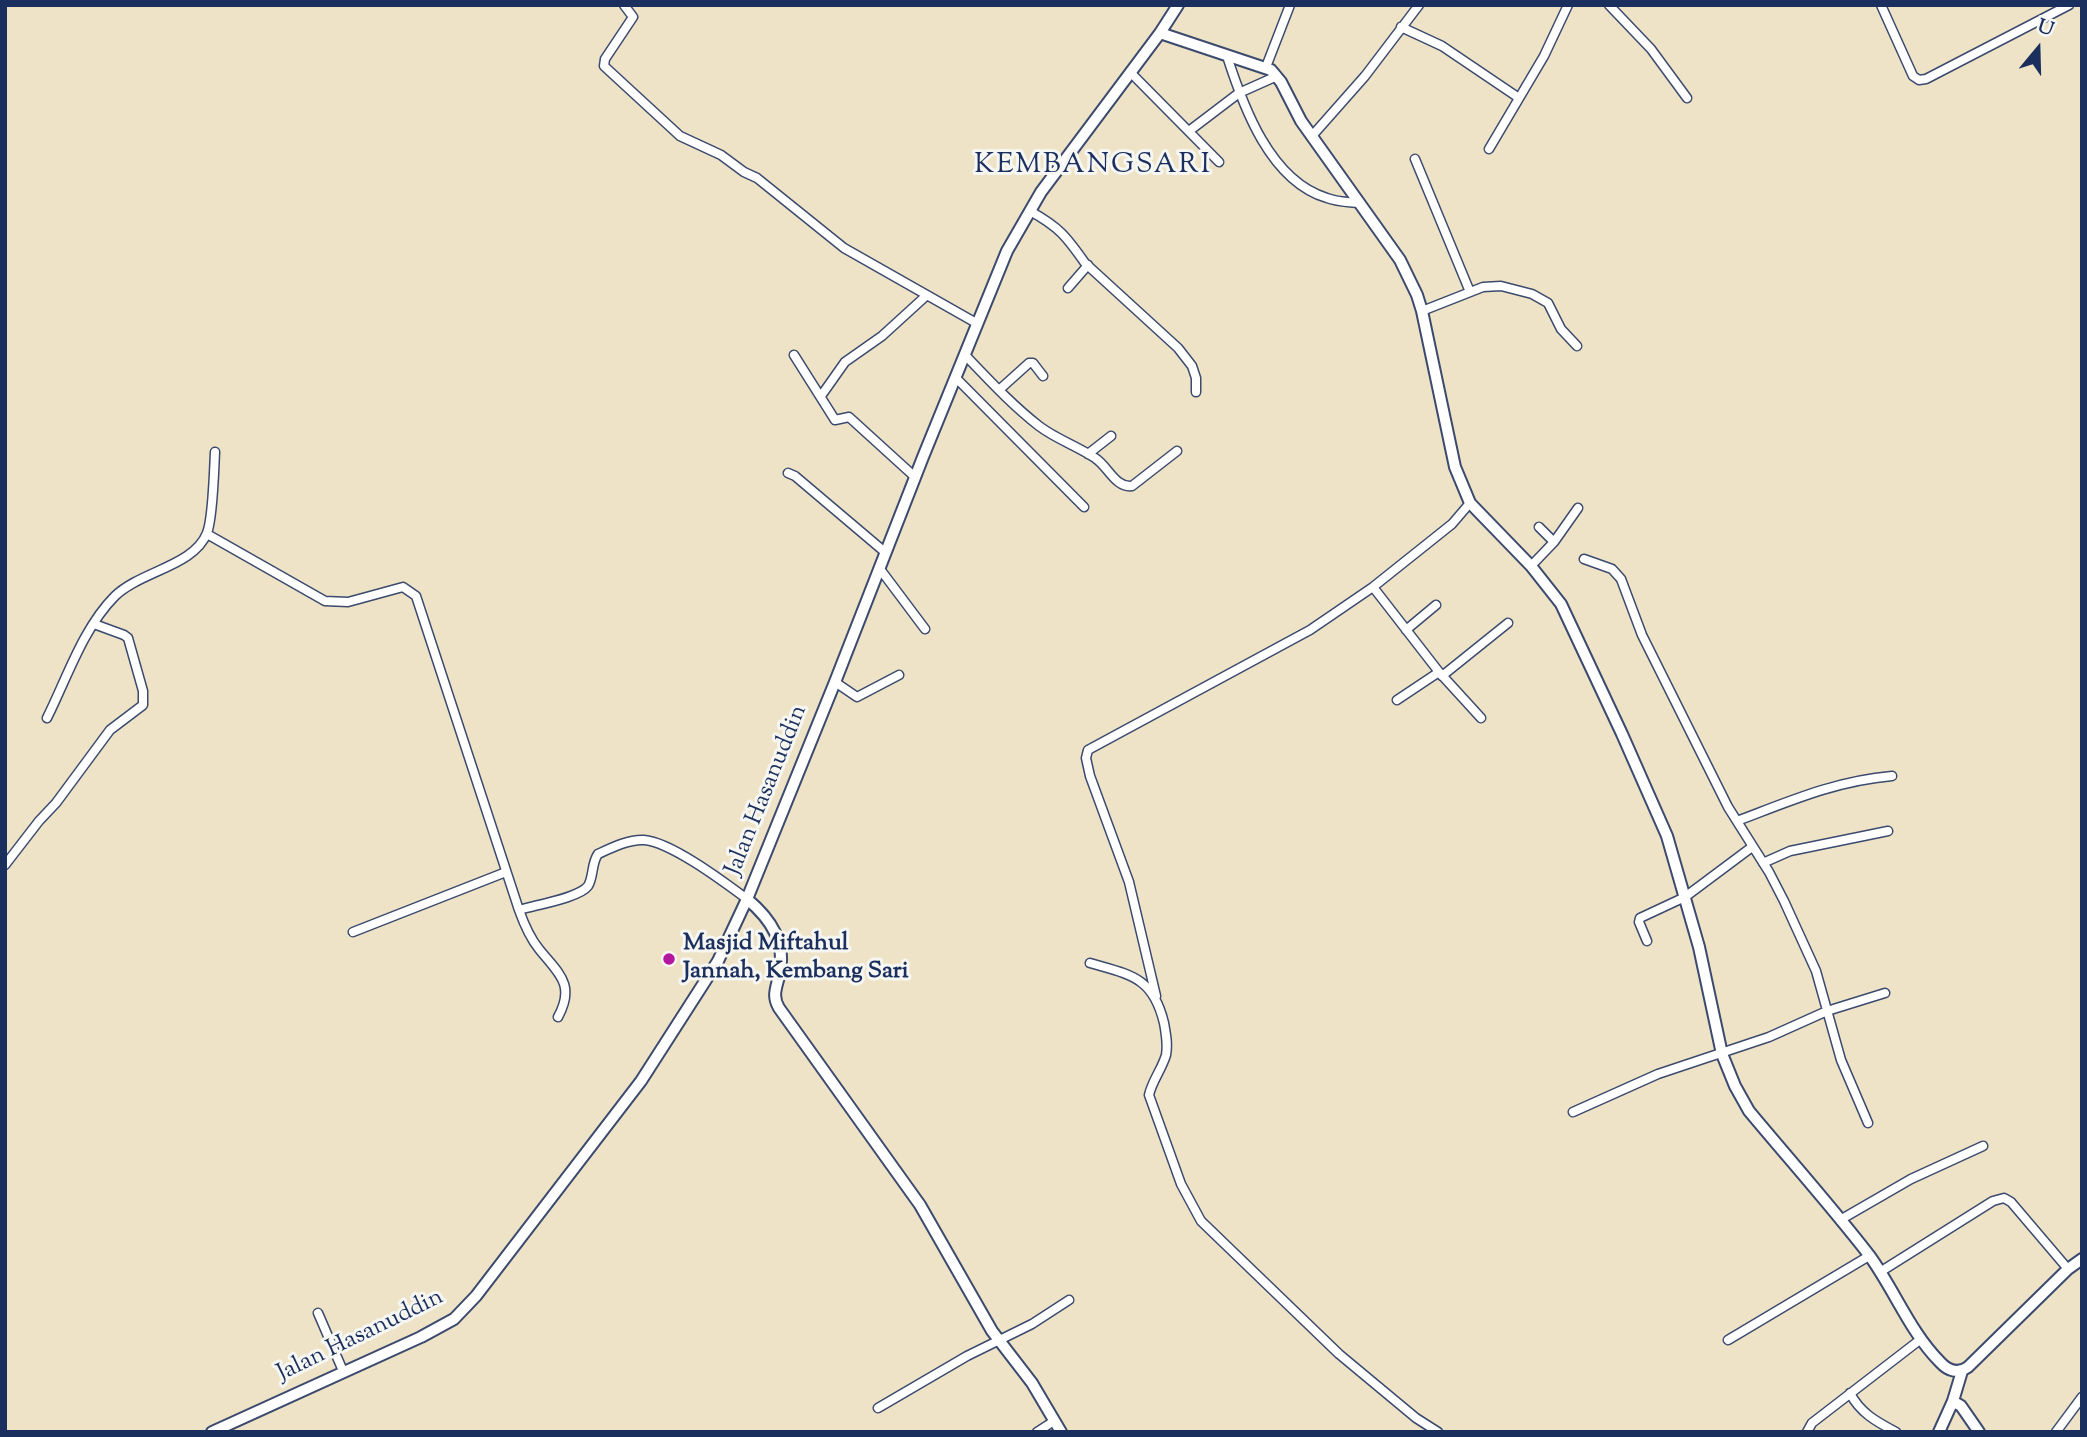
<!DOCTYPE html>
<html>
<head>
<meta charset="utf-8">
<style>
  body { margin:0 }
  #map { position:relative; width:2087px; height:1437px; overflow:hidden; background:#eee3c6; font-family:"Sorts Mill Goudy",serif }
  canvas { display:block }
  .frame { position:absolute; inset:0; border:7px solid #1b2f5e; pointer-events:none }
  .north { position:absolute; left:2003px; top:14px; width:70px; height:70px; -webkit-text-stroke:5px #f6f6f2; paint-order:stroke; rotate:19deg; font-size:19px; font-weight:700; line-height:28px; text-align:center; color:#1b2f5e }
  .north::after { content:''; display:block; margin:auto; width:24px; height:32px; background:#1b2f5e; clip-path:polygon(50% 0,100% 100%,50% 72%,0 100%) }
</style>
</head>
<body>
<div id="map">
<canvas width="2087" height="1437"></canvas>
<div class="frame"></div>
<div class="north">U</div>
</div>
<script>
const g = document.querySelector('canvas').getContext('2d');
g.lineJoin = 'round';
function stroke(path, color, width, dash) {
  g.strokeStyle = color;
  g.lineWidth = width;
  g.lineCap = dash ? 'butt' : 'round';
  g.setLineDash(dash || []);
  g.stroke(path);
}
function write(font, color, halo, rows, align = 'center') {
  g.font = font + ' "Sorts Mill Goudy",serif';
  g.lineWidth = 6;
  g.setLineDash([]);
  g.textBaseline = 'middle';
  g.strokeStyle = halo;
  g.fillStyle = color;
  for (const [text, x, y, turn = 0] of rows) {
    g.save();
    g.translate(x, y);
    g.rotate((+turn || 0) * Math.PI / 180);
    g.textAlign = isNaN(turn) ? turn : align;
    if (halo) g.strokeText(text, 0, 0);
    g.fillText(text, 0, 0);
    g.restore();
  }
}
const street = new Path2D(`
  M624,5L633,17L605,59L604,66L680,136L721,155L744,172L757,178L844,248L978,324
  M1609,5L1651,49L1687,98
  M1881,5L1913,76L1919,80L1926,79L2069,5
  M1401,27L1442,46L1519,98
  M1227,56C1243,106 1270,181 1327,198C1337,202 1349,202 1359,203
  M1266,67L1290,5
  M1131,73L1219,162
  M1189,131L1239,93L1277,76
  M1312,136L1365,76L1419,5
  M1489,149L1544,56L1568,5
  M1415,159L1470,292
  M1030,211C1059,227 1066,236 1085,263L1178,348L1192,366L1196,378V392
  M1068,288L1088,265
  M1422,311L1483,287L1501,286L1532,294L1548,303L1561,329L1577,346
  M794,355L835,420L849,417L915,477
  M965,355C989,380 1012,405 1039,426C1056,439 1077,446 1095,458C1108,466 1115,488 1132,486L1177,451
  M956,378L1084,507
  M999,390L1029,363H1033L1043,376
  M821,396L845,362L882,336L927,295
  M1088,454L1111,436
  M788,473L795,476L886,553
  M1539,527L1554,542
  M207,534L325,601L348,602L403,587L416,596L519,910C535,905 579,898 588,886C594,876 591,864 598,854C611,848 629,839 644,840C671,842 724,882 747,899
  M1584,559L1612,569L1621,579L1642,635L1728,807L1769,872L1784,901L1816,971L1841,1060L1868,1123
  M1531,566L1554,542L1578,508
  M880,569L925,629
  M1373,587L1439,672L1481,718
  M1406,630L1436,605
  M1442,676L1508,623
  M835,682L857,697L899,675
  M1397,700L1439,672
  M47,718C67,678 83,628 115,596C141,571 194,566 207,533C213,518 214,471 215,452
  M1737,821C1790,801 1835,781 1892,776
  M1763,863L1790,851L1888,831
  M5,865L39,821L56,803L110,730L143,705V691L128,638L124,635L94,624
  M519,910C524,924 530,938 539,949C558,973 576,984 558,1017
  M353,932L506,872
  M1647,941L1639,922L1640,918L1685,897L1752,847
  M1090,963C1131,975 1153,977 1164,1023C1166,1034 1168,1044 1166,1055C1162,1069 1152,1081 1149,1095L1181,1184L1201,1221L1339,1354L1416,1418L1438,1432
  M1156,996L1129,882L1090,776L1086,758L1088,750L1310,630L1373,587L1452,524L1470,503
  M1573,1112L1658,1074L1769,1037L1827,1011L1885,993
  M1840,1220L1911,1179L1983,1146
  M1880,1272L1993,1201L2004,1198L2011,1202L2068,1269
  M318,1313L343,1371
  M1728,1340L1869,1256
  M1850,1393C1860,1413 1877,1422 1896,1432
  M878,1408L967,1356L1032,1324L1069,1300
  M1037,1432L1054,1421
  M1807,1432L1812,1423L1921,1339
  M2056,1432L2082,1397`);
const secondary = new Path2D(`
  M1160,33L1271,70L1281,82L1301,121L1400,260L1417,295L1422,311L1455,467L1470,503L1531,566L1561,604L1622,734L1667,836L1699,947L1722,1054L1735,1086L1749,1111C1789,1159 1831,1206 1869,1255C1894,1289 1910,1332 1940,1362C1948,1371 1958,1374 1968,1367L2068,1269L2082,1259
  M747,899C771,919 787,943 779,976C776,989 772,996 779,1008L920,1205L992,1331L1032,1383L1061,1432
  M1953,1401L1961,1406L1979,1432
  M212,1432L421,1337L454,1319L476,1296L641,1081L718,961L747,899L835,682L923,457L1007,251L1041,192L1160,33L1178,5
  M1939,1432L1953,1401L1962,1371`);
stroke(street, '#3b4a6e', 11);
stroke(secondary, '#3b4a6e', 14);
stroke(street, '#fff', 8);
stroke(secondary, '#fff', 10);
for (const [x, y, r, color] of [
  [669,959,7,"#b5179e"]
]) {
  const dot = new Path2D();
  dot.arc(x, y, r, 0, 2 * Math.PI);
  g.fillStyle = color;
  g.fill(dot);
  stroke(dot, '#f6f6f2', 2.5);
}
write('24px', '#1b2f5e', '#f6f6f2', [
  ["Jalan Hasanuddin",768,791,-68],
  ["Jalan Hasanuddin",361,1337,-26]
]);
write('bold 24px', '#1b2f5e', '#f6f6f2', [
  ["Masjid Miftahul",683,945],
  ["Jannah, Kembang Sari",683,973]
], 'left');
g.letterSpacing = '2px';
write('28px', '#1b2f5e', '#f6f6f2', [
  ["KEMBANGSARI",1093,167]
]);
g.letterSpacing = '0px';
</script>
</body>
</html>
